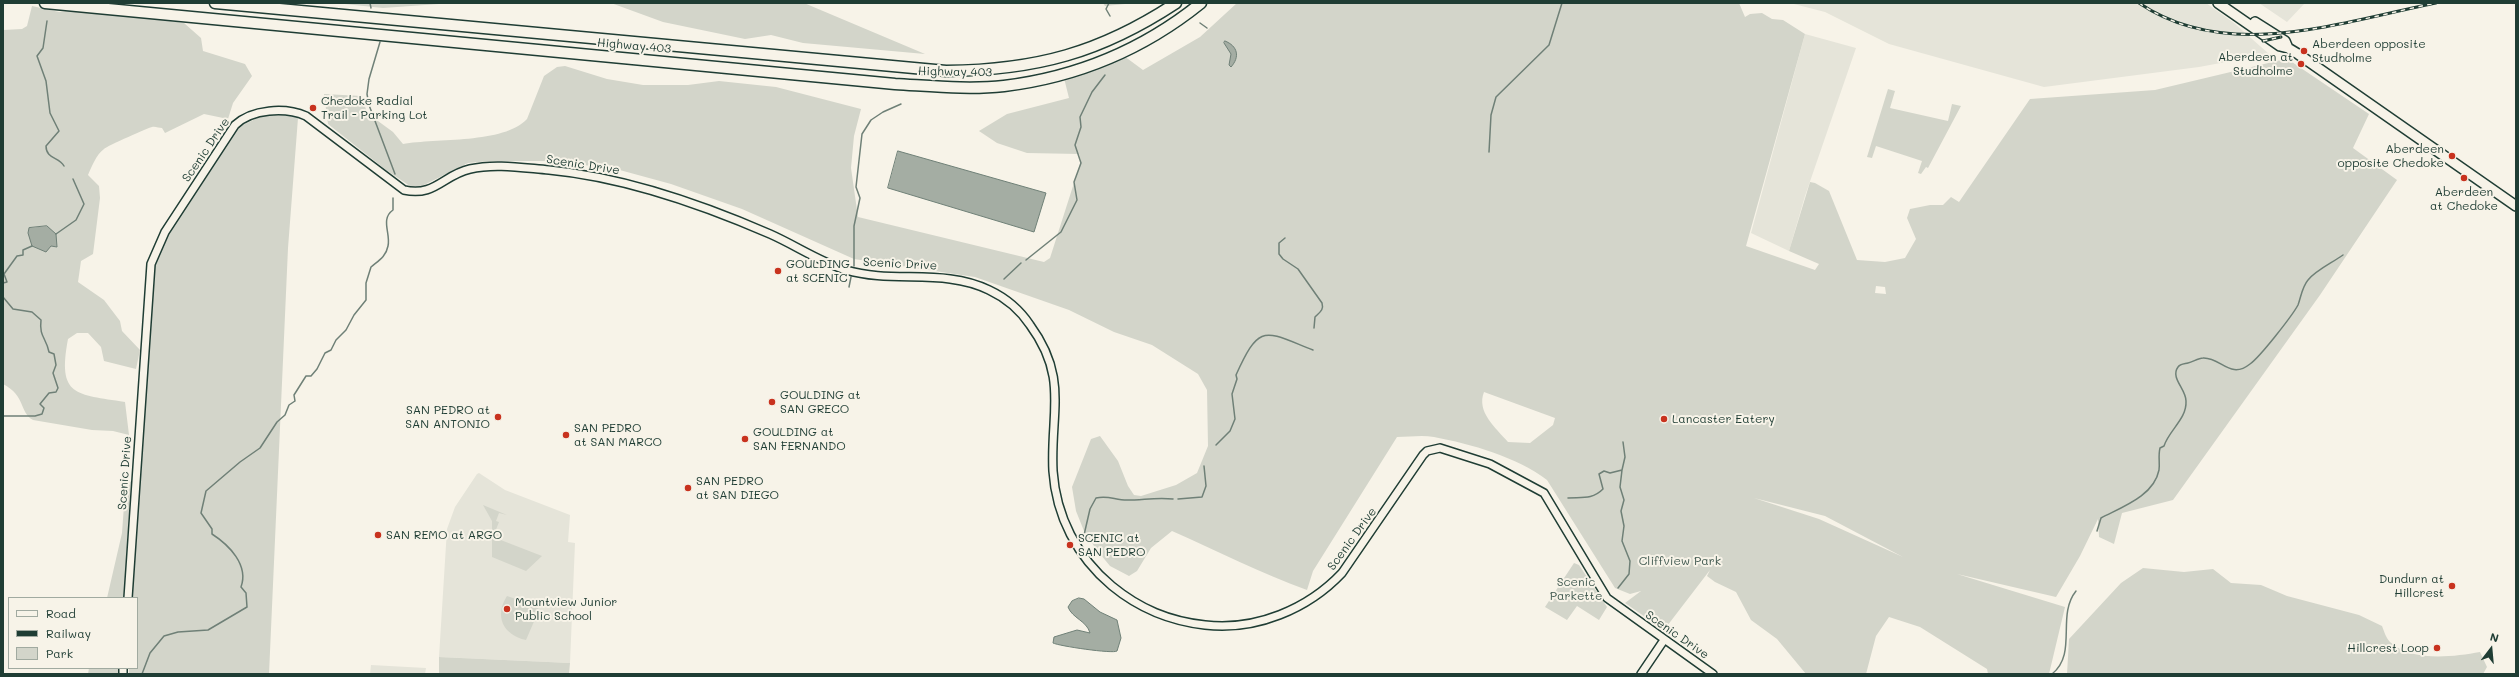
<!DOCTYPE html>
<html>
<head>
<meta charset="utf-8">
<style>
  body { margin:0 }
  #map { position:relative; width:2519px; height:677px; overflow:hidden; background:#f7f3e8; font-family:Mali,sans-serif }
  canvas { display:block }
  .frame { position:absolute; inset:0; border:4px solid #1f3d34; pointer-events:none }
  .legend { position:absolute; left:8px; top:597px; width:130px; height:72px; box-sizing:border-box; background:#f7f3e8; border:1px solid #a1aaa0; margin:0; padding:5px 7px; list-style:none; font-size:12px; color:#1f3d34 }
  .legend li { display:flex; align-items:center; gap:8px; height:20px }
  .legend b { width:20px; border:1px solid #a1aaa0 }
  .north { position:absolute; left:2471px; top:629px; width:40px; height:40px; -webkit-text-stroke:3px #f7f3e8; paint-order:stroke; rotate:16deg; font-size:11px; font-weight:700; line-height:16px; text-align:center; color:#1f3d34 }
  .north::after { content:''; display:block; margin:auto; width:14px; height:18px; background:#1f3d34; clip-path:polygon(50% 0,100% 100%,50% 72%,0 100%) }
</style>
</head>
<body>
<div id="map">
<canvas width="2519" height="677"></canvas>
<div class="frame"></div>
<ul class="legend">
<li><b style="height:5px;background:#f7f3e8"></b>Road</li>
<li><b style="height:5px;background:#1f3d34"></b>Railway</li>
<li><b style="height:11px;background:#d3d5ca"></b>Park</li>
</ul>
<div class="north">N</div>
</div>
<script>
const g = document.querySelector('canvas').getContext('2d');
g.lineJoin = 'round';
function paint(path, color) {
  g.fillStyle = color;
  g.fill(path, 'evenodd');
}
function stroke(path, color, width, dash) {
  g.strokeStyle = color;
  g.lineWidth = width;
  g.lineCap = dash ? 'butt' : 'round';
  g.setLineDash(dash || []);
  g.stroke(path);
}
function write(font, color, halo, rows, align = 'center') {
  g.font = font + ' Mali,sans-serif';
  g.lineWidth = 4;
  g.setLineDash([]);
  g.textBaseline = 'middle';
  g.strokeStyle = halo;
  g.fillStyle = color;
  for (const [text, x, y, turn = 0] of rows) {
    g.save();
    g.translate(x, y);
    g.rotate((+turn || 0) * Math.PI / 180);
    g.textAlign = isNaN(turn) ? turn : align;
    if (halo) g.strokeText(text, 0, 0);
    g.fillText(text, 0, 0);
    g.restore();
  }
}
paint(new Path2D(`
  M1790,3H2206L2234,23L2269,54L2199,67L2044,87L1889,44L1825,12Z
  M2259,3H2305L2287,22Z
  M1805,34L1856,48L1805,196L1789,251L1751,233Z
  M479,473L505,490L570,515L568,542L575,543L570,663L439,657L447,529L455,507L477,474Z
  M371,665L426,668L425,674H370Z`), '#e5e4d9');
paint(new Path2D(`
  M335,3H453L383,8Z
  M611,3H804L925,54L803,43L771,35L745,39L663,22Z
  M1103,3H1135L1105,6Z
  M1237,3H1739L1745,17L1750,14L1762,13L1772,19L1783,20L1805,34L1746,246L1815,270L1819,264L1789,251L1810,182L1815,183L1829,191L1857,260L1885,262L1905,258L1916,239L1907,218L1910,209L1930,205H1943L1951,197L1959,202L2030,99L2155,90L2281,60L2292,62L2369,114L2353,148L2397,180L2320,295L2173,500L2122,513L2114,544L2099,537L2098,519L2080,556L2056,597L1957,574L2065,607L2049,674H1988L1987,669L1920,627L1889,617L1876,636L1866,674H1806L1777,639L1751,620L1736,592L1715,582L1707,576L1710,570L1664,630L1625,603L1641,591L1630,594L1615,588L1547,480C1517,457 1471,444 1434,437C1422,435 1409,437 1397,437L1313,571L1307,590C1261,573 1217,551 1172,531L1151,548L1137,571L1129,576L1110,566L1096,549L1084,531L1076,511L1072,487L1091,439L1100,436L1118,461L1128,486L1134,495L1141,496L1176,485L1197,473L1208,446L1207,390L1198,374L1152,345L1114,332L1069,310L975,277L854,259L742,209L671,184L616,169L551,161H490L468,163L422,186H410L386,170L328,124L324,94L362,96L367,113L393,132L403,144C436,138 504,144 527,119L544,76L557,67L565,66L607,79L643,85H688L719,81L776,87L861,109L854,136L851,168L858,217L1044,262L1050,258L1081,161L1079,154L1027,153L997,143L979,131L1007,114L1069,98L1064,78L1124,56L1143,70L1200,37ZM1876,286L1885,287L1886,294L1875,293ZM1484,392L1555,418L1553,425L1530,443L1508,442C1496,428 1476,412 1484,392ZM1754,498L1825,516L1903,557L1819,519Z
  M32,6L59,12L93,9L184,23L201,38L203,51L245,64L252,76L233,103L228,119L204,114L165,133L162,128C159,128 155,126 152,127C150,127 107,146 104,149C96,155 92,166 88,175L99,186L100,198L93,254L81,261L78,282L104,300L120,321L122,331L140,350L136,369L104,361L101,347L88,333H77L68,339C57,397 76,394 125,402L129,435L113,431L92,430L33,420C19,412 26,396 3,384V30L22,29L27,26ZM47,226L57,247H56L51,246L29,228Z
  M1888,89L1895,91L1890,108L1948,121L1952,104L1961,106L1928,168L1926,167L1921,174L1918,173L1922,161L1876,146L1872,158L1867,157Z
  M288,115L298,118L288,248L269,674H129V668H137V598H132L153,272L156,255L164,239L238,127L262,116Z
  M126,478L131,482L124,598H107L122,533Z
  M483,505L507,515L499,513L496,521L499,522L493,537L542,556L526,571L492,557V521Z
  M1574,563L1579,565L1607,607L1599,620L1577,606L1567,620L1545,607Z
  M2143,568L2184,572L2213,569L2231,583L2261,585L2287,596L2359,615L2382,626C2384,631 2386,638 2390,642C2412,662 2452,657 2480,652L2487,667L2483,674H2067L2069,639L2121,583Z
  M507,596L537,606L539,610L526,640C503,635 494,616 507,596Z
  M439,657L570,663L569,674H439Z
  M89,668H120V674H88Z`), '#d3d5ca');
const water = new Path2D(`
  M1225,41C1238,46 1240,57 1231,67L1229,65L1231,54L1224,43Z
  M898,151L1046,193L1034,232L888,188Z
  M47,226L56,234L57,247L51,246L46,252L32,246L28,233L29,228Z
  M1079,598L1084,599L1100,612L1117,620L1121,638L1117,651C1113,654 1059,646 1053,643L1054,637L1077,630L1090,633C1087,621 1072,618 1068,607L1072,601Z`);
paint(water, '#a4ada3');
stroke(water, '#6f8077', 1);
stroke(new Path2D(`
  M370,3L371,8
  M1109,3L1106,9L1110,16
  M47,21L43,48L37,56L46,81L50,113L59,131L46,146C46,159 59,157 64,166
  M1200,23L1207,28
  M380,42L369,79L367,94L369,105L395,174
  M1489,152L1491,115L1496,97L1549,45L1562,3
  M56,234L76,220L84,204L73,179
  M1285,238L1279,243V254L1283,259L1298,269L1322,303C1324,310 1320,312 1315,317L1314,328
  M1026,260L1061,232L1077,200L1074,182L1081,163L1075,145L1081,127L1080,117L1092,92L1105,75
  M854,266V226L860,198L856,187L862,134L871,120L883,112L901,104
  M1004,279L1021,263
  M3,283L7,282L4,274L17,256L23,255V250L32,246
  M849,287L851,277
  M3,297L13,309L32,312L41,320C39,337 46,337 49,352L54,354L56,365L53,373L58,388L56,392L49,393L40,404L44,408L42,414L35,416H3
  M1216,445L1230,431L1235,419L1232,394L1237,379L1236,375C1260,322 1264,331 1313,350
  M1568,498C1582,497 1592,500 1603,489L1599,474L1604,471L1610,473L1622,470L1625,457L1623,442
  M1178,499L1202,497L1206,486L1204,466
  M2097,531L2101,518C2122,507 2154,496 2159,470C2160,462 2158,456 2160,448L2164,446C2169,430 2187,419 2186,401C2186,389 2170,378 2178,367C2180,364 2184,364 2188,363C2193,362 2198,358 2203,358C2221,357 2230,380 2250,364C2260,357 2292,316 2298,305C2301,297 2302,287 2308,280C2316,270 2332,263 2343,255
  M1084,535L1090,509L1096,498C1108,495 1115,500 1127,500C1143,500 1157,497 1173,499
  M1618,588L1629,574L1630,561L1622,541L1624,526L1621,511L1624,500L1620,487L1622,470
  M142,674L150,653L164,636L178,632L208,630L247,607L246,593L241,587C249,565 229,545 212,534V529L201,513L206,491L240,462L260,448L277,422L285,415L289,405L295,401L294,395L306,376H311L317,369L325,353L331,350L336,340L346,330L354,315L366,300V283L371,267C378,261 386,257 388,246C391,234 380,219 393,210V198
  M2052,674C2078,653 2056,616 2076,591`), '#6f8077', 1.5);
const minor = new Path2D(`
  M128,598L151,264L165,232L235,125C252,109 285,107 306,116L404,190C435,197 443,175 470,169C495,163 524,168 549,170C624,177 701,204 770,234C795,245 820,262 846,270C893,284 944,268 989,290C1006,298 1020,310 1030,325C1069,378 1050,413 1053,471C1056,516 1077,557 1112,586C1140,609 1169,621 1205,625C1256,631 1308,609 1342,573L1423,455L1427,451L1440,448L1490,464L1544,493L1607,598L1713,674
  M123,674V668
  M1641,674L1664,640`);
const major = new Path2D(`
  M2218,3L2280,46L2288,48L2298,54L2516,206
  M2255,22L2285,41L2288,48`);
const highway = new Path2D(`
  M45,3L895,84C931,86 968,90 1004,86C1077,77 1144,49 1201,3
  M215,3L946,71C1036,70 1100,53 1176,3`);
stroke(minor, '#1f3d34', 10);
stroke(major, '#1f3d34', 12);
stroke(highway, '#1f3d34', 13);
stroke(minor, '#f7f3e8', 7);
stroke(major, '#f7f3e8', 9);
stroke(highway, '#f7f3e8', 10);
const rail = new Path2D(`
  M2139,3C2227,63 2341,22 2436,3
  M2263,41L2281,37`);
stroke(rail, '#1f3d34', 3);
stroke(rail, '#f7f3e8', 1.5, [4.5]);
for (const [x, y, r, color] of [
  [2304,51,4,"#c8321e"],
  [2301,64,4,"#c8321e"],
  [313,108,4,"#c8321e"],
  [2452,156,4,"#c8321e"],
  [2464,178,4,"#c8321e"],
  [778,271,4,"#c8321e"],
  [772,402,4,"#c8321e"],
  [498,417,4,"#c8321e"],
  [1664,419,4,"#c8321e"],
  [566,435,4,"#c8321e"],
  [745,439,4,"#c8321e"],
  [688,488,4,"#c8321e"],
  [378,535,4,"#c8321e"],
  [1070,545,4,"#c8321e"],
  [2452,586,4,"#c8321e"],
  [507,609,4,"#c8321e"],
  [2437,648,4,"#c8321e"]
]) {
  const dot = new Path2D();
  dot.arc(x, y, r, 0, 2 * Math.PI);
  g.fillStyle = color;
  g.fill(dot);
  stroke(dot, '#f7f3e8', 1.5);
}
write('12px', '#1f3d34', '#f7f3e8', [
  ["Aberdeen opposite",2312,44],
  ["Studholme",2312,58],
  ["Aberdeen at",2293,57,"right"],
  ["Studholme",2293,71,"right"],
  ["Chedoke Radial",321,101],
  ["Trail - Parking Lot",321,115],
  ["Aberdeen",2444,149,"right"],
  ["opposite Chedoke",2444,163,"right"],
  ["Aberdeen",2464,192,"center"],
  ["at Chedoke",2464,206,"center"],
  ["GOULDING",786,264],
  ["at SCENIC",786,278],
  ["GOULDING at",780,395],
  ["SAN GRECO",780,409],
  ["SAN PEDRO at",490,410,"right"],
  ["SAN ANTONIO",490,424,"right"],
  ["Lancaster Eatery",1672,419],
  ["SAN PEDRO",574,428],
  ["at SAN MARCO",574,442],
  ["GOULDING at",753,432],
  ["SAN FERNANDO",753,446],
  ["SAN PEDRO",696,481],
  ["at SAN DIEGO",696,495],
  ["SAN REMO at ARGO",386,535],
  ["SCENIC at",1078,538],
  ["SAN PEDRO",1078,552],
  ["Dundurn at",2444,579,"right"],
  ["Hillcrest",2444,593,"right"],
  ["Mountview Junior",515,602],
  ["Public School",515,616],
  ["Hillcrest Loop",2429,648,"right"]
], 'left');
write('12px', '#1f3d34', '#f7f3e8', [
  ["Highway 403",634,46,5],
  ["Highway 403",955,72,1],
  ["Scenic Drive",206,150,-56],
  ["Scenic Drive",583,165,9],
  ["Scenic Drive",900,264,3],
  ["Scenic Drive",125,473,-86],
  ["Scenic Drive",1352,539,-54],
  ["Scenic Drive",1677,635,35]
]);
write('12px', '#435b52', '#f7f3e8', [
  ["Cliffview Park",1680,561],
  ["Scenic",1576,582],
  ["Parkette",1576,596]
]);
</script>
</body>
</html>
